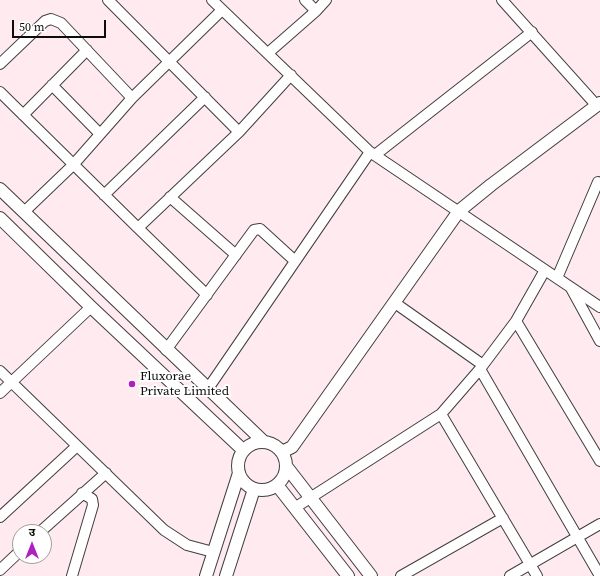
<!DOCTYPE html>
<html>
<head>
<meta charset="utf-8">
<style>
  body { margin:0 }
  #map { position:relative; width:600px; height:576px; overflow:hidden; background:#ffeaef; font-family:"Source Serif 4","Noto Sans Devanagari",serif }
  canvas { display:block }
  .north { position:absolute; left:12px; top:524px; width:40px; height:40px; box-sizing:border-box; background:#fff; border:1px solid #9e9e9e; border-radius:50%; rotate:0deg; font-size:11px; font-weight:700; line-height:16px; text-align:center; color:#0c0c0c }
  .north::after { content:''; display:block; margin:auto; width:14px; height:18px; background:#b020bf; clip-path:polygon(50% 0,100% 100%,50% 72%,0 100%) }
  .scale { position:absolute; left:12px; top:20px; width:94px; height:18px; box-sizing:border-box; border:2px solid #0c0c0c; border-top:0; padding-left:5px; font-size:12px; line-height:14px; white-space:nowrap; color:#0c0c0c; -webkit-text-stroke:3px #fff; paint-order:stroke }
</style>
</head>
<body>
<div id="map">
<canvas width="600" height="576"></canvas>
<div class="north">उ</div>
<div class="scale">50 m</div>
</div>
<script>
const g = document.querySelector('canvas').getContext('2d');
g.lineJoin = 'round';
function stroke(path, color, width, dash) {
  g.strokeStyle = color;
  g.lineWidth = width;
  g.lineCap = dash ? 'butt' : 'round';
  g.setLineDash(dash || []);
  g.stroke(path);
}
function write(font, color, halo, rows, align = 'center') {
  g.font = font + ' "Source Serif 4",serif';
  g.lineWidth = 4;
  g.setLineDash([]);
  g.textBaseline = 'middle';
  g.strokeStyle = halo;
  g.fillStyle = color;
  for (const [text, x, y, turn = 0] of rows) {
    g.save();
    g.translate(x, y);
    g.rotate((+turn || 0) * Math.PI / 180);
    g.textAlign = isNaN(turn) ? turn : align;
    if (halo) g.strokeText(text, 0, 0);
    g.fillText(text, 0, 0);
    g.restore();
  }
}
const minor = new Path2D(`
  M108,0L239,132
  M212,0L370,152L600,307
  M305,0L316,11
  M502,0L597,106
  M268,53L316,11L326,0
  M0,64L45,21L51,19L61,23L132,98
  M52,85L100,134
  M0,92L138,228L239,132L291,75
  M23,115L87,50
  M375,155L532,32
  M104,195L205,97
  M170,197L236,255
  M24,212L73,165L132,98L222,10
  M138,228L207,295
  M557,278L598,182
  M571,288L600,341
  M395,303L483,365
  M516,321L600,461
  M166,350L254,230L260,229L295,261
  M480,369L600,576
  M0,371L164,530L187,545L213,552
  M207,390L370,152
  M0,393L91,307
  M441,414L537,576
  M296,507L441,414L480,369L516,321L545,270
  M0,517L77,446
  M40,532L106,473
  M0,570L20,551
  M72,576L93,505L92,499L82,493
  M401,576L503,518
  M510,576L600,524`);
const tertiary = new Path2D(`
  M0,189L263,441
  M0,218L91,307L243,450
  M238 466a24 24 0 1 1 48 0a24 24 0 1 1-48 0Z
  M282,452L292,447L459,211L491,185L600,103
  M286,466L371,576
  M277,485L348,576
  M206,576L239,473
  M226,576L254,489`);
stroke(minor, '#3f3f3f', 12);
stroke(tertiary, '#3f3f3f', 14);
stroke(minor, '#fff', 10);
stroke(tertiary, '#fff', 12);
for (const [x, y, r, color] of [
  [132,384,4,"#b020bf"]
]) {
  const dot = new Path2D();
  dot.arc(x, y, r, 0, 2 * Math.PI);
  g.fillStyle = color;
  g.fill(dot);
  stroke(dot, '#fff', 1.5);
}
write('13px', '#0c0c0c', '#fff', [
  ["Fluxorae",140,377],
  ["Private Limited",140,392]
], 'left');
</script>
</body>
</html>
